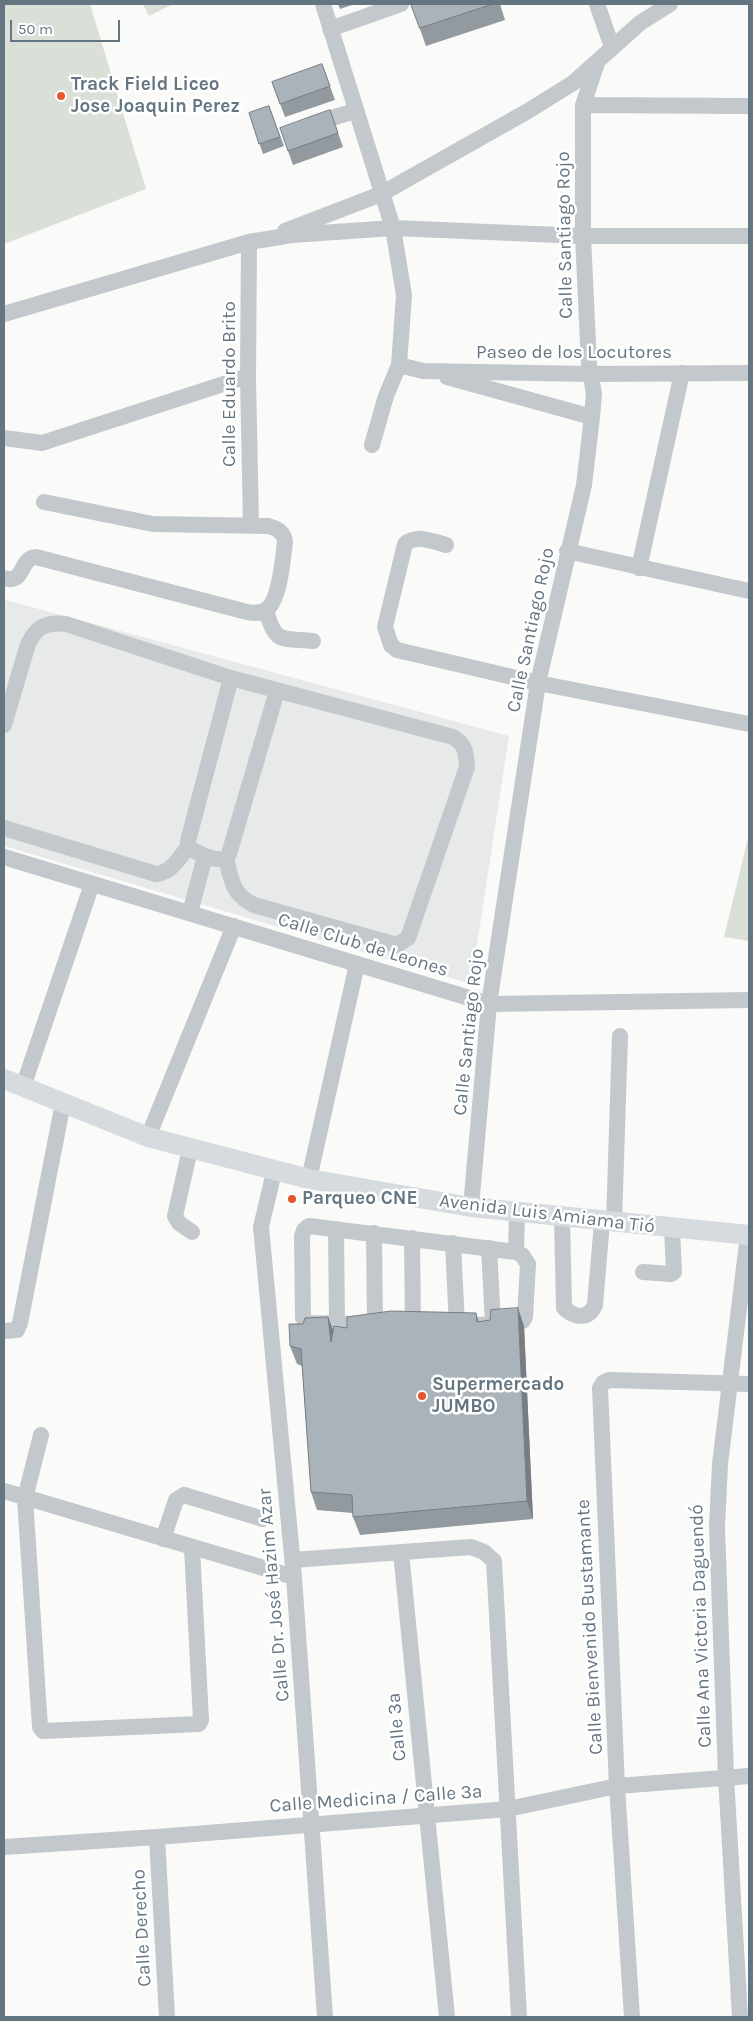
<!DOCTYPE html>
<html>
<head>
<meta charset="utf-8">
<style>
  body { margin:0 }
  #map { position:relative; width:753px; height:2021px; overflow:hidden; background:#fafaf8; font-family:Karla,sans-serif }
  canvas { display:block }
  .frame { position:absolute; inset:0; border:5px solid #657683; pointer-events:none }
  .scale { position:absolute; left:10px; top:20px; width:110px; height:22px; box-sizing:border-box; border:2px solid #657683; border-top:0; padding-left:6px; font-size:15px; line-height:18px; white-space:nowrap; color:#657683; -webkit-text-stroke:4px #fff; paint-order:stroke }
</style>
</head>
<body>
<div id="map">
<canvas width="753" height="2021"></canvas>
<div class="frame"></div>
<div class="scale">50 m</div>
</div>
<script>
const g = document.querySelector('canvas').getContext('2d');
g.lineJoin = 'round';
function paint(path, color) {
  g.fillStyle = color;
  g.fill(path, 'evenodd');
}
function stroke(path, color, width, dash) {
  g.strokeStyle = color;
  g.lineWidth = width;
  g.lineCap = dash ? 'butt' : 'round';
  g.setLineDash(dash || []);
  g.stroke(path);
}
function write(font, color, halo, rows, align = 'center') {
  g.font = font + ' Karla,sans-serif';
  g.lineWidth = 5;
  g.setLineDash([]);
  g.textBaseline = 'middle';
  g.strokeStyle = halo;
  g.fillStyle = color;
  for (const [text, x, y, turn = 0] of rows) {
    g.save();
    g.translate(x, y);
    g.rotate((+turn || 0) * Math.PI / 180);
    g.textAlign = isNaN(turn) ? turn : align;
    if (halo) g.strokeText(text, 0, 0);
    g.fillText(text, 0, 0);
    g.restore();
  }
}
paint(new Path2D(`
  M6,600L509,736L471,984L4,846V607Z`), '#e8e9e9');
paint(new Path2D(`
  M4,4H90L146,189L4,244Z
  M143,4H170L171,5L149,16Z
  M749,834V941L724,937Z`), '#dadfd7');
stroke(new Path2D(`
  M323,4L393,228L404,295L399,365L386,396L372,445
  M597,4L612,47
  M330,29L401,4
  M583,105L749,106
  M312,124L355,111
  M285,231L381,194L528,111L573,83L640,23L670,4
  M249,242L248,376L251,525
  M4,314L249,242L292,235L393,228L583,236H749
  M399,365L423,371L590,374L749,373
  M447,377L592,417
  M4,438L42,443L248,376
  M446,545C431,541 418,534 405,544L385,627L391,645L397,650L538,683L749,724
  M567,551L749,591
  M639,568L682,373
  M4,578C25,585 19,558 36,557L247,612C254,613 260,614 266,610C280,601 283,558 285,542C284,532 277,528 268,526L153,524L44,502
  M266,610C275,644 281,638 313,641
  M231,678L188,841V847C199,854 213,861 226,859L229,854L277,691
  M4,725L28,644C37,626 46,622 66,624L231,678L453,737C466,745 466,753 467,767L408,938L397,945L254,905C232,894 232,881 226,859
  M4,828L156,874C171,873 179,858 188,847
  M4,857L489,1004L749,1000
  M190,913L205,856
  M23,1087L92,884
  M148,1137L234,926
  M190,1149L175,1216L179,1223L192,1232
  M274,1172L261,1227L294,1577L325,2017
  M309,1179L357,964
  M471,1207L489,1004L538,683L584,485L592,417L594,394L589,365L583,236V105L597,63
  M562,1217L564,1308C575,1318 588,1320 595,1305L602,1222
  M614,1223L620,1036
  M309,1226L516,1252L522,1255L528,1264L525,1317L523,1321L517,1323L457,1326L308,1323L303,1318L302,1236L304,1230Z
  M336,1229L337,1325
  M374,1233L375,1325
  M412,1238L413,1325
  M453,1243L457,1326
  M489,1248L493,1324
  M516,1252L517,1212
  M643,1272L671,1274L674,1272L672,1228
  M4,1331L17,1330L20,1323L63,1103
  M41,1435L25,1498L40,1727L43,1731L199,1724L201,1720L192,1548
  M4,1491L294,1577
  M163,1539L176,1500L184,1495L263,1519
  M401,1552L447,2017
  M293,1560L471,1547L484,1552L494,1561L519,2017
  M157,1837L167,2017
  M4,1847L157,1837L508,1809L617,1786L749,1776
  M632,2017L617,1786L600,1388L603,1383L609,1380L749,1384
  M740,2017L726,1777L717,1527L720,1464L748,1235`), '#c3c8cc', 16);
stroke(new Path2D(`
  M4,1079L148,1137L309,1179L471,1207L749,1235`), '#d6dbdf', 20);
paint(new Path2D(`
  M338,4H355L340,9Z
  M411,4H500L505,20L426,46Z
  M322,64L335,100L285,117L272,82Z
  M269,106L284,146L263,154L249,113Z
  M330,110L343,147L293,165L288,151Z
  M476,1313L479,1321L524,1326L533,1519L360,1535L353,1517V1513L317,1510L311,1492L302,1366L297,1364L290,1346L303,1324L328,1317L333,1331L347,1328Z`), '#929a9f');
paint(new Path2D(`
  M518,1308L524,1326L533,1519L527,1501Z
  M328,1317L335,1335L331,1342Z`), '#777d82');
const building = new Path2D(`
  M411,4H493L420,28Z
  M322,64L330,86L280,104L272,82Z
  M269,106L280,137L259,144L249,113Z
  M330,110L338,133L288,151L280,128Z
  M518,1308L527,1501L353,1517L352,1495L311,1492L301,1349L290,1346L289,1324H303L305,1318L328,1317L331,1342L334,1326L347,1328V1317L391,1311L476,1313L477,1322L490,1320L491,1310Z`);
paint(building, '#aab3b9');
stroke(building, '#777d82', 1);
for (const [x, y, r, color] of [
  [61,96,5,"#e4572e"],
  [292,1199,5,"#e4572e"],
  [422,1396,5,"#e4572e"]
]) {
  const dot = new Path2D();
  dot.arc(x, y, r, 0, 2 * Math.PI);
  g.fillStyle = color;
  g.fill(dot);
  stroke(dot, '#fff', 2);
}
write('bold 19px', '#657683', '#fff', [
  ["Track Field Liceo",71,85],
  ["Jose Joaquin Perez",71,107],
  ["Parqueo CNE",302,1199],
  ["Supermercado",432,1385],
  ["JUMBO",432,1407]
], 'left');
write('19px', '#657683', '#fff', [
  ["Calle Santiago Rojo",565,235,-91],
  ["Paseo de los Locutores",574,353],
  ["Calle Eduardo Brito",230,384,-90],
  ["Calle Santiago Rojo",531,630,-78],
  ["Calle Club de Leones",363,945,17],
  ["Calle Santiago Rojo",469,1032,-84],
  ["Avenida Luis Amiama Tió",547,1214,7],
  ["Calle Dr. José Hazim Azar",274,1595,-95],
  ["Calle Ana Victoria Daguendó",701,1626,-92],
  ["Calle Bienvenido Bustamante",590,1627,-93],
  ["Calle 3ª",397,1727,-95],
  ["Calle Medicina / Calle 3ª",376,1799,-4],
  ["Calle Derecho",142,1928,-93]
]);
</script>
</body>
</html>
